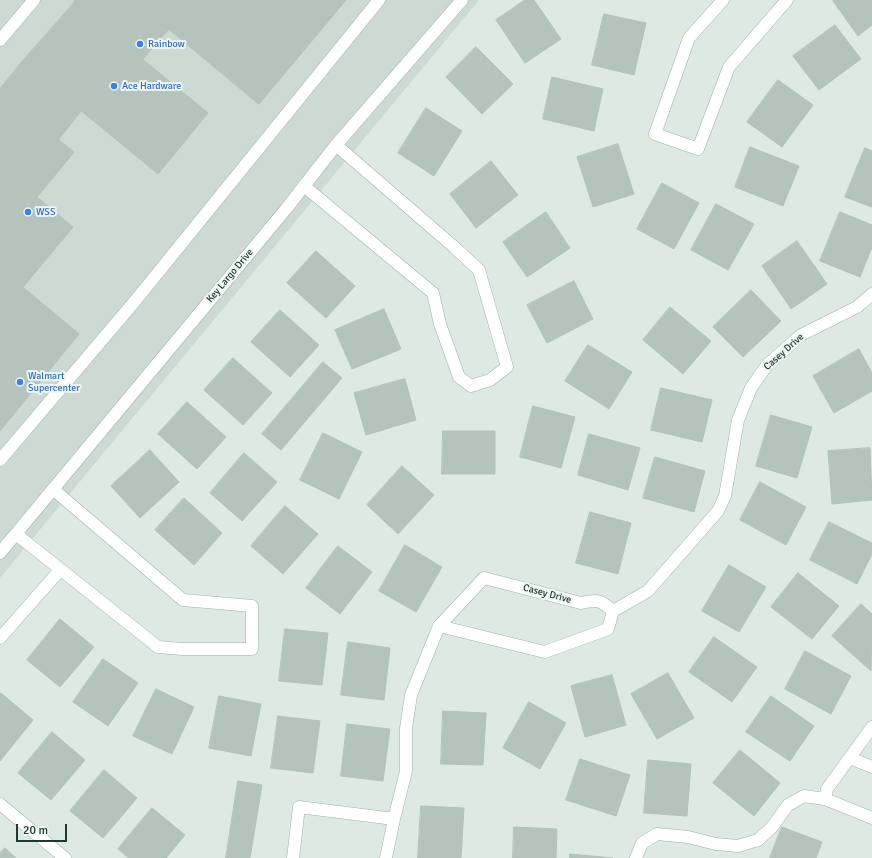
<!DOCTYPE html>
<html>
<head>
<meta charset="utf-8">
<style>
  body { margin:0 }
  #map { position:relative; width:872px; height:858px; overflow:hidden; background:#dee9e4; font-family:Signika,sans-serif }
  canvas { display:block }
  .scale { position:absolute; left:16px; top:824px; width:51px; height:18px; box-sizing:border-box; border:2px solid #203831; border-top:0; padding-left:5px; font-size:12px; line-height:14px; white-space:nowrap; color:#203831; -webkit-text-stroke:3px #eef6f2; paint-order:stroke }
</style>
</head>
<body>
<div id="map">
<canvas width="872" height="858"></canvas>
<div class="scale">20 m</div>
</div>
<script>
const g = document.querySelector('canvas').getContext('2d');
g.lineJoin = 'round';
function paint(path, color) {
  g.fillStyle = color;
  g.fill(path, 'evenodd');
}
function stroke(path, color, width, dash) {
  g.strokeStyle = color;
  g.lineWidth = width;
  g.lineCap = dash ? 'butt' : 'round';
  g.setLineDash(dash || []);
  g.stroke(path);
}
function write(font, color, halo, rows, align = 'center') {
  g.font = font + ' Signika,sans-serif';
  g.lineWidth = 4;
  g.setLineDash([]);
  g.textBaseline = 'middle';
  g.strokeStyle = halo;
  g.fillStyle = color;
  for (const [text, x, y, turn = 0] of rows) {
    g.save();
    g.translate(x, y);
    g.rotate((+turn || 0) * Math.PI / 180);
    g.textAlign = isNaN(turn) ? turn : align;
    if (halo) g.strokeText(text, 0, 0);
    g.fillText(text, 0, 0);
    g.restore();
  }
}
paint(new Path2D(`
  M0,0H479L0,578Z`), '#cdd9d3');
const building = new Path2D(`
  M75,0H134L169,29L143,59L74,3Z
  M134,0H346L259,104Z
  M525,0H534L561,39L525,63L496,20Z
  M835,0H872V25L858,36L833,1Z
  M74,3L208,113L158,174L22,62Z
  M604,14L646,23L634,75L592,65Z
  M835,25L861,59L819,90L793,56Z
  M476,47L513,84L482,114L446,77Z
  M22,62L82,110L58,140L0,93V89Z
  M552,77L603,89L594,131L543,119Z
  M778,80L813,105L782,147L747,122Z
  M0,93L74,152L37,197L0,166Z
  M426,108L462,131L434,176L398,153Z
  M618,144L634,194L593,207L577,157Z
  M750,147L799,166L783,206L735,187Z
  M865,148L872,151V207L845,197Z
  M491,161L518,195L476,228L450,194Z
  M0,166L73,227L23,287L0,268Z
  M662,183L699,203L674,249L637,229Z
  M716,204L754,224L728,270L691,250Z
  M546,212L570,248L527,277L503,242Z
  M840,212L872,225V247L860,277L820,261Z
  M797,241L827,284L791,309L762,266Z
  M316,251L355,286L326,318L287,283Z
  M0,268L79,334L0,431Z
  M574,281L593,319L547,343L527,305Z
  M751,290L781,321L743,357L713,327Z
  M670,307L711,341L683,374L643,340Z
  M384,309L401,349L352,369L335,330Z
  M280,310L319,345L290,377L251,342Z
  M588,345L632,372L609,409L565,381Z
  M859,349L872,373V391L834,413L813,376Z
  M233,358L272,393L243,425L204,390Z
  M323,362L342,378L281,450L262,434Z
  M405,379L416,420L366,435L354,393Z
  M661,388L712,400L702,442L651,430Z
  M187,402L226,437L197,469L158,434Z
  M533,406L575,417L561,468L520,457Z
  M771,415L812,427L797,478L756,466Z
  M443,431H495V474H442Z
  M323,433L362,452L339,499L300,480Z
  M589,434L640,448L628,490L578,475Z
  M870,448L872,500L832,504L828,451Z
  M150,450L179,482L140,518L111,486Z
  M244,453L277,482L242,521L210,493Z
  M655,457L705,471L694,512L643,498Z
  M402,466L434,495L398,534L367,505Z
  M760,482L806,507L786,545L740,520Z
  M184,498L222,533L194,565L155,530Z
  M285,506L318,534L283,574L251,546Z
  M590,512L631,523L618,574L576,563Z
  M829,522L872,543V554L857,584L810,560Z
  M405,545L442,567L416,612L379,591Z
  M338,546L372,572L340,614L306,588Z
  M729,565L766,587L739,632L702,611Z
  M798,573L839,606L812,639L771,607Z
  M861,604L872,614L871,671L832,636Z
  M60,619L94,647L60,687L27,660Z
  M285,629L328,633L322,685L279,681Z
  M714,637L757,667L732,702L689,672Z
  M348,642L390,648L384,700L341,695Z
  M805,651L851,676L831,714L785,689Z
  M103,659L138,683L108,726L73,702Z
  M668,673L694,718L657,739L631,694Z
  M612,675L626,725L585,737L571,686Z
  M156,689L194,707L172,754L133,736Z
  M1,693L33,720L0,761V694Z
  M219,696L261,704L251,756L209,748Z
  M771,696L814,726L790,761L746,732Z
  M529,702L566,723L540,769L503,748Z
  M443,711L486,713L483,765L441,764Z
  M278,716L320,721L313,773L271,768Z
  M347,724L390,729L383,781L341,776Z
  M52,732L85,760L51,800L18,773Z
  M740,750L780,783L754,816L713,783Z
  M580,759L630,775L616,816L566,800Z
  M648,760L691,764L687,816L644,813Z
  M104,770L137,798L103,838L70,811Z
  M238,781L262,785L250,858H226Z
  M421,806L464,808L461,858H418Z
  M152,808L185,835L166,858H129L118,849Z
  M514,827L557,829L556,858H513Z
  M782,827L822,842L816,858H770Z
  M5,848L16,858H0V853Z
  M570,854L613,858H570Z`);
paint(building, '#b4c4bd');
stroke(building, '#b1c2bb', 1);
const minor = new Path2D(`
  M723,0L689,38L655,134L698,149L729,67L787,0
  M0,40L34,0
  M304,186L433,293L440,324L459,377L471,386L490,380L507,367L479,270L453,246L336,145
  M0,460L135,301L379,0
  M16,534L158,647L182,649H252V606L183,600L54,490
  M0,553L286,209L336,145L462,0
  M439,626L545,652L608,629L613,611
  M0,638L60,570
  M872,727L827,789L825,799L872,818
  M850,758L872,767
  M0,804L65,858
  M293,858L299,807L394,819L406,771V728L411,695L439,626L484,578L581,603C598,599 600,600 613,611L648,591L718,511L725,496L738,420L751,388L767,365L801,335L857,307L872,294
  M386,858L394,819
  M636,858L642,843L657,834L688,837L716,844L738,846L758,840L772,827L788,805L804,796L825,799`);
stroke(minor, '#a1b0ab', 13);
stroke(minor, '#fff', 12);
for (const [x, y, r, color] of [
  [140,44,4,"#3f7fe0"],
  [114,86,4,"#3f7fe0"],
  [28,212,4,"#3f7fe0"],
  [20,382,4,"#3f7fe0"]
]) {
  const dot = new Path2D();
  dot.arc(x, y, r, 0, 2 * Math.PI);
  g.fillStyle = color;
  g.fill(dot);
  stroke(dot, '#eef6f2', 1.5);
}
write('10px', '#366cbe', '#eef6f2', [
  ["Rainbow",148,44],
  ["Ace Hardware",122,86],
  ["WSS",36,212],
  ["Walmart",28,376],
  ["Supercenter",28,388]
], 'left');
write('10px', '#203831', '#eef6f2', [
  ["Key Largo Drive",230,276,-50],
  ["Casey Drive",784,352,-42],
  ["Casey Drive",547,594,15]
]);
</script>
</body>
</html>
